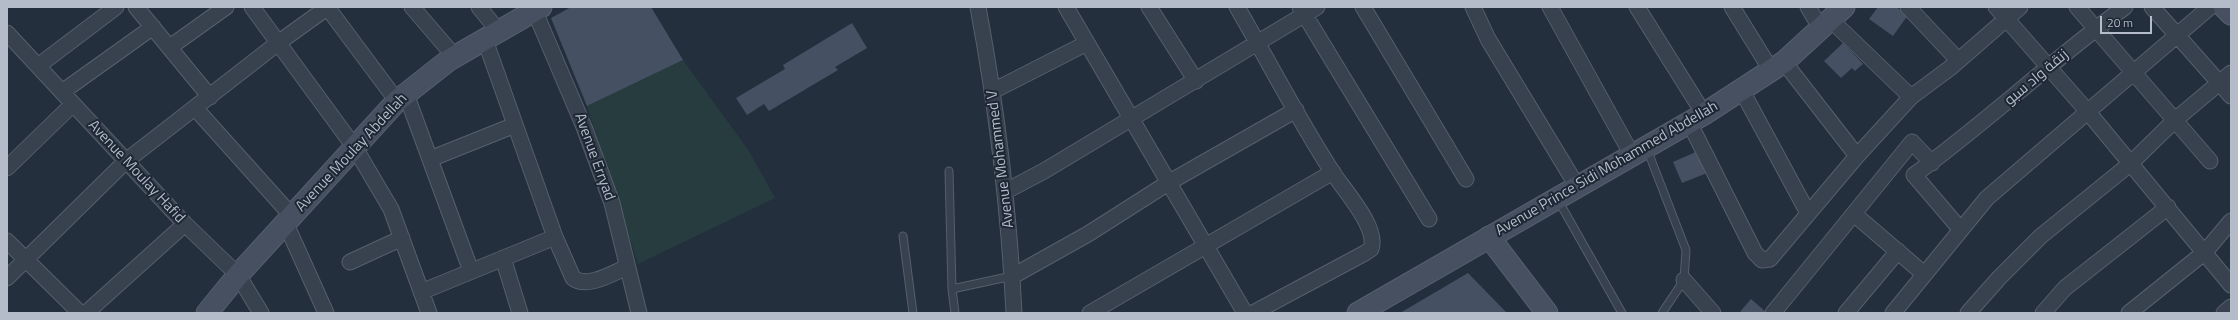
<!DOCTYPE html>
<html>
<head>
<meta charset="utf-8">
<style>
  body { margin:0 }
  #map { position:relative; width:2238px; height:320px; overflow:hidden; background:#242f3e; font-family:"Titillium Web",sans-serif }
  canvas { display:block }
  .frame { position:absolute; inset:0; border:8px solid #b4bcc9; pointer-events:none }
  .scale { position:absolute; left:2100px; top:16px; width:52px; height:18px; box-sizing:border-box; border:2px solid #b4bcc9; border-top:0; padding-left:5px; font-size:12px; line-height:14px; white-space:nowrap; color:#b4bcc9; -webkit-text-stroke:3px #1d2633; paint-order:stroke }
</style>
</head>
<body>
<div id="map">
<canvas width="2238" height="320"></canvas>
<div class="frame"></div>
<div class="scale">20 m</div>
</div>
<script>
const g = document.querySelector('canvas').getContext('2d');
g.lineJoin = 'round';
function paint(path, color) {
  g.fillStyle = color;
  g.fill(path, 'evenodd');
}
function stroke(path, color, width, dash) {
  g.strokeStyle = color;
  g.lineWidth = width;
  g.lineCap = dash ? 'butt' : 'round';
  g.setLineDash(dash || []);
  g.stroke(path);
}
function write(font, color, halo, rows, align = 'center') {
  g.font = font + ' "Titillium Web",Cairo,sans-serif';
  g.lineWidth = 4;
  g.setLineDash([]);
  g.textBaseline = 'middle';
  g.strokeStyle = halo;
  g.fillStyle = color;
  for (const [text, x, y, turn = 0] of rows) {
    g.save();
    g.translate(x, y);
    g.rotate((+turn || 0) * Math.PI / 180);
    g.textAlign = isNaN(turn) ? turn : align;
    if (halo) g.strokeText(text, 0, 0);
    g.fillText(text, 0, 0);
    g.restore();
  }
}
paint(new Path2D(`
  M683,60L749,151L775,198L638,264L587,106Z`), '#263c3f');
paint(new Path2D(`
  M571,7H651L683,60L587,106L551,18Z
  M1878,7H1896L1908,15L1893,36L1869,19Z
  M852,23L867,48L835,67L838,70L769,111L764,104L747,115L736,98L785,69L783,65Z
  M1843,43L1863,64L1855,71L1852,68L1841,78L1824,61Z
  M1698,151L1707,173L1682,183L1673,162Z
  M1468,273L1507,313H1400Z
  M1751,299L1767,313H1739Z`), '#455162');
const lane = new Path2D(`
  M1647,149L1686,250L1684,280L1662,313
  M949,171L952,289
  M1558,200L1622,313
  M903,236L913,313
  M955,313L952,289L1012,276`);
const street = new Path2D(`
  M136,7L210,97
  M252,7L355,148L391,209L429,313
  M327,7L397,101
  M412,7L455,57
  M479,7L499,32
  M533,7L584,127L612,203L639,313
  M978,7C997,109 1009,210 1014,313
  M1066,7L1245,313
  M1149,7L1196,81
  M1237,7C1269,62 1298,119 1333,173C1344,190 1379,228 1371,249L1365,253L1253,313
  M1300,7L1429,219
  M1363,7L1466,179
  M1473,7L1488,39L1577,186
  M1550,7L1632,155
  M1637,7L1704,114
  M1732,7L1771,70
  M1808,7L1821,29
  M1908,7L1958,60
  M1996,7L2088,112L2231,285
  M2077,7L2210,161
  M2152,7L2231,96
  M1831,20L1911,97
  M7,33L185,224L238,275L261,313
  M485,40L555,237L573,278C587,289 613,273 627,267
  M170,47L226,7
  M1784,62L1857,156
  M38,66L116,7
  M1741,89L1808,213
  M993,91L1087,43
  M62,92L153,27
  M406,94L471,271
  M195,108L292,216
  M1689,122L1755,253L1762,260L1770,259L1857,156L1911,97L1950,68L2020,7
  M430,159L515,125
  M7,168L73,104
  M1006,191L1044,171L1317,7
  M1854,214L1924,274
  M286,224L326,313
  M1961,230L1914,175C1987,122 2052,60 2125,7
  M7,241L80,313
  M503,258L520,313
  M350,262L402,238
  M1013,276L1088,234L1168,183L1296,110
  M7,278L126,161L278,43L328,7
  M1684,280L1713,313
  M421,292L555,237
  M86,313L185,224
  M1090,313L1333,172
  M1773,313L1912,142L1932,163
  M1846,313L1898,251
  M1893,313L1987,198L2210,7
  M1968,313L1999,278L2041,236L2130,164L2175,120L2231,73
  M2043,313L2065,288L2168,207
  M2129,313L2205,252L2231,221
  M2224,313L2231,307`);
const secondary = new Path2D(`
  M2224,7L2231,14
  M1489,237L1547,313
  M207,313L238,275L397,101L449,60L541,7
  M1358,313L1704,114L1784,62L1844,7`);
stroke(lane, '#565f6c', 9);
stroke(street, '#565f6c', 17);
stroke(secondary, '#565f6c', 23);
stroke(lane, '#38414e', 7);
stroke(street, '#38414e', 15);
stroke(secondary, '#465061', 21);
write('15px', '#b4bcc9', '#1d2633', [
  ["زنقة واد سبو",2037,78,-40],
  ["Avenue Moulay Abdellah",352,153,-47],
  ["Avenue Erryad",594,157,70],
  ["Avenue Mohammed V",1001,159,-97],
  ["Avenue Prince Sidi Mohammed Abdellah",1607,169,-30],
  ["Avenue Moulay Hafid",136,172,47]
]);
</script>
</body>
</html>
